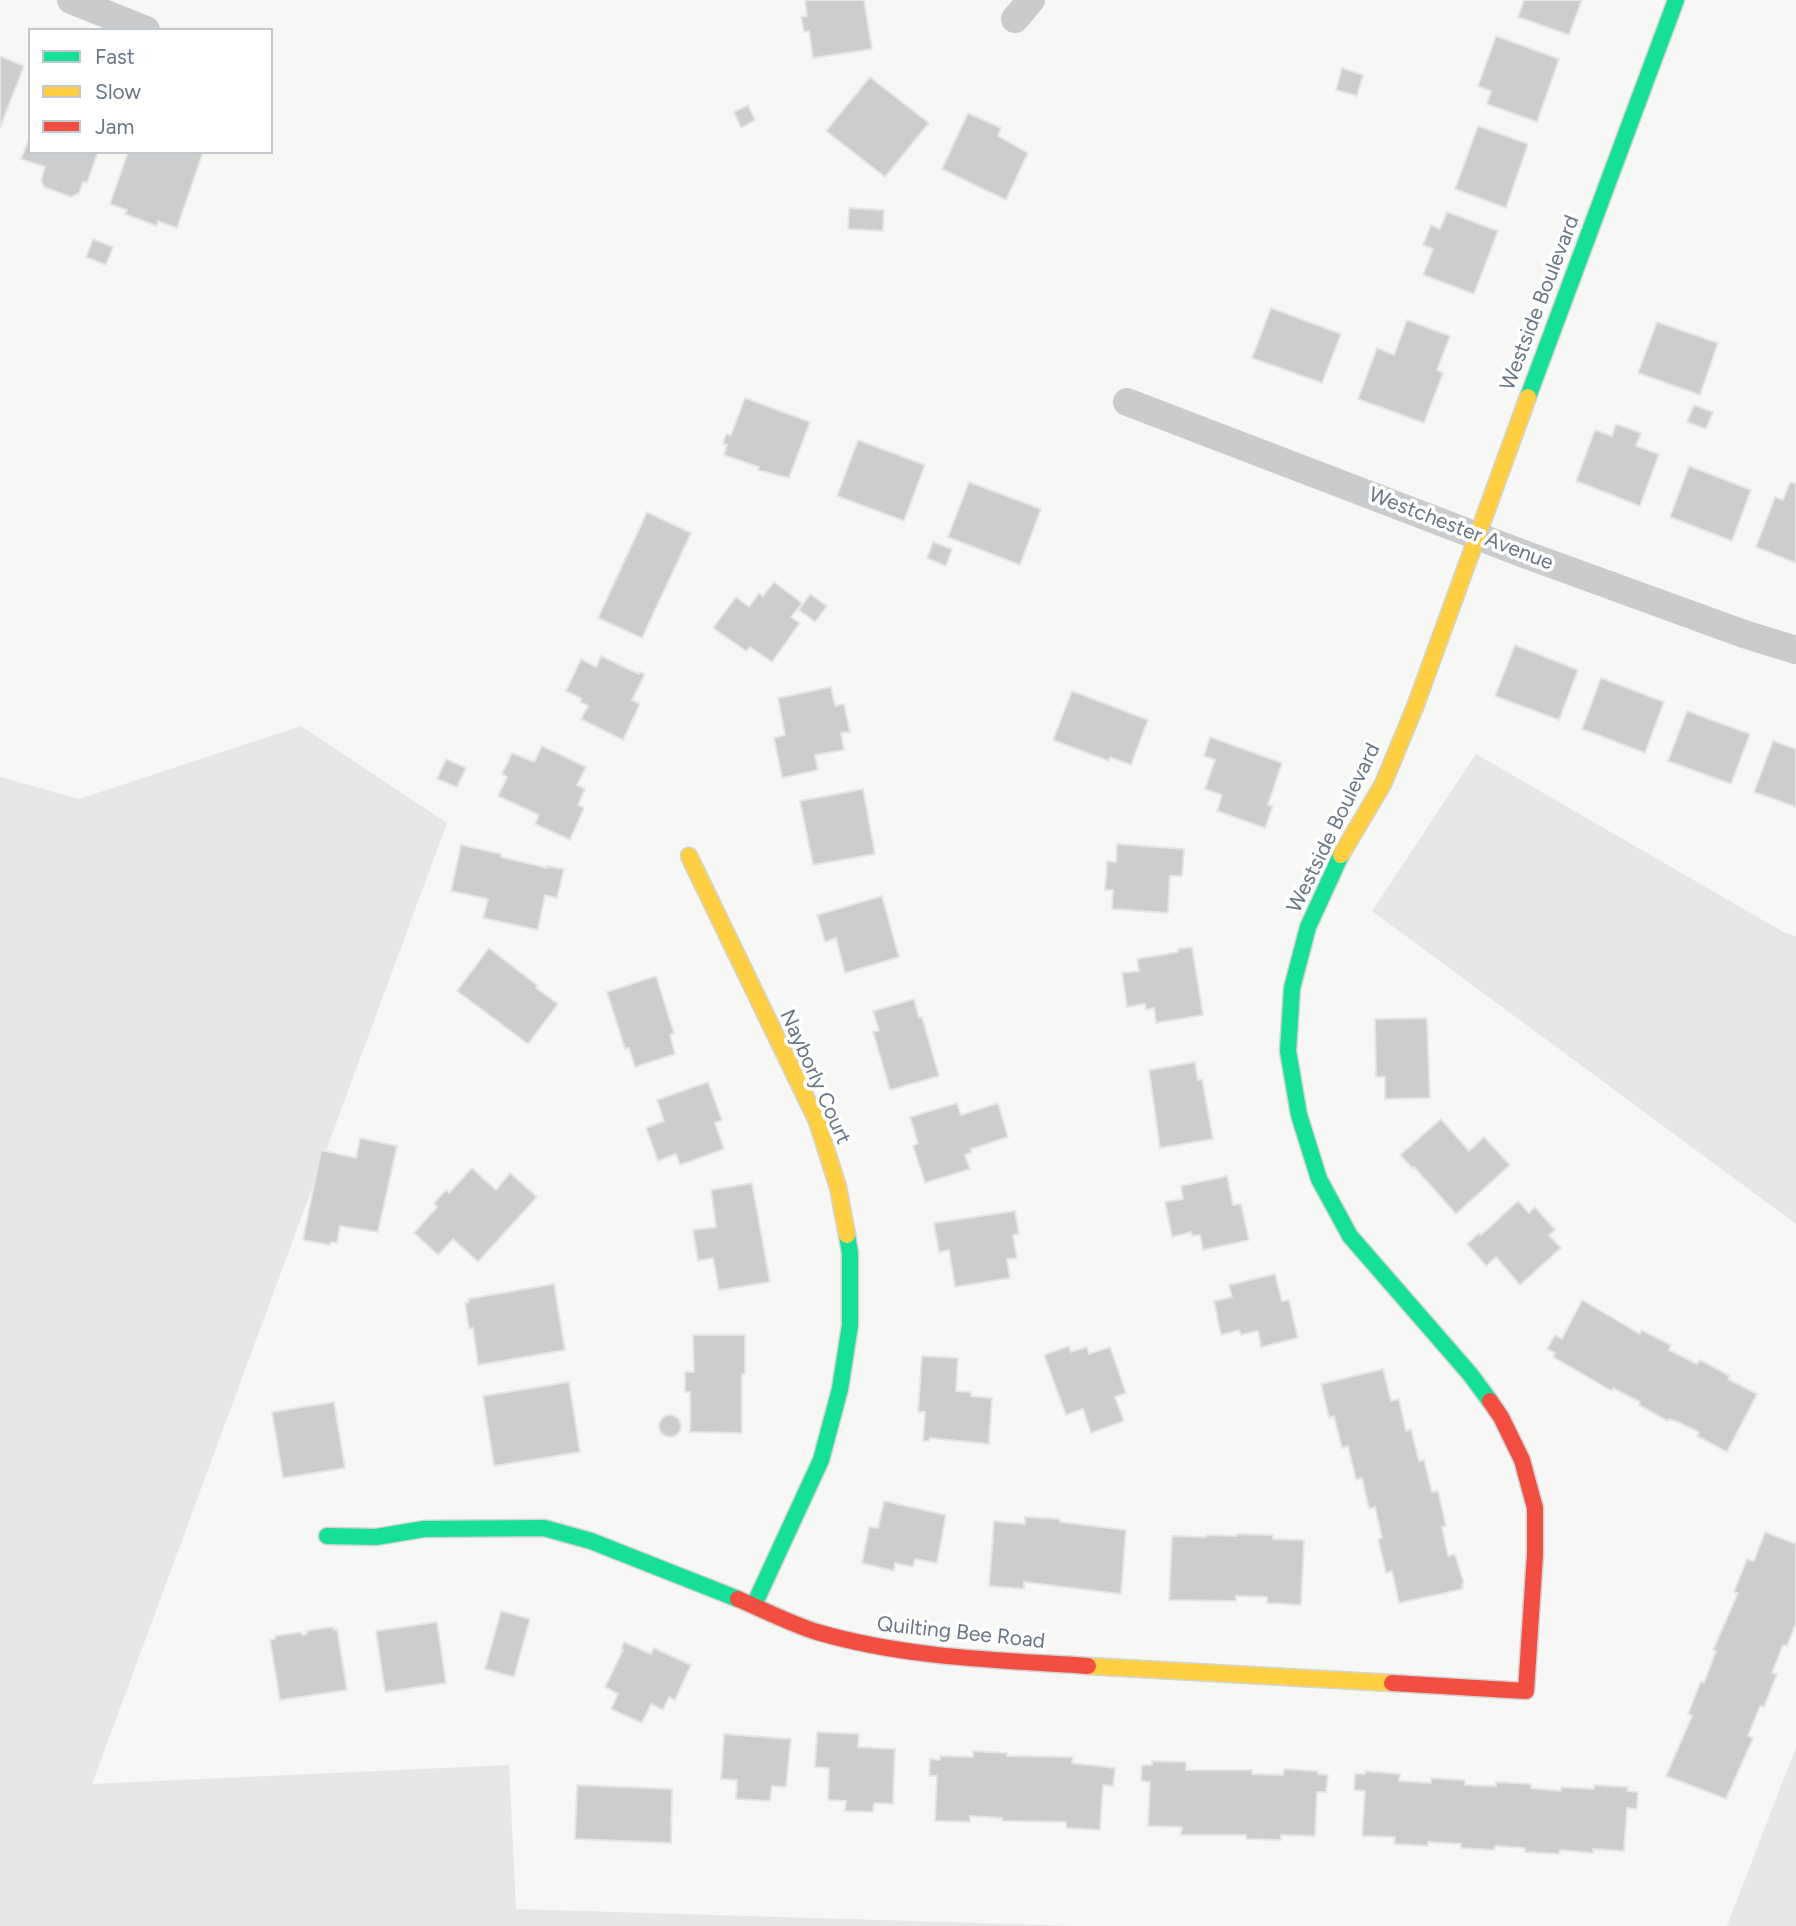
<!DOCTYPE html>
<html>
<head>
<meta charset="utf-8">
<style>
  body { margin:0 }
  #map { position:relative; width:1796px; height:1926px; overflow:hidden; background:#f7f7f6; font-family:Figtree,sans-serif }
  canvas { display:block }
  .legend { position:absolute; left:28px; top:28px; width:245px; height:126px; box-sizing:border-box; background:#fff; border:2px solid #c3c8ce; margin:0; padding:9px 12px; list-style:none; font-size:21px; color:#697684 }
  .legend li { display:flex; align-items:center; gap:14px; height:35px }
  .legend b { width:35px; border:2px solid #c3c8ce }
</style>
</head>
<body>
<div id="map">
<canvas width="1796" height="1926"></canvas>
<ul class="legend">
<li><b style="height:9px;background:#16e098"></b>Fast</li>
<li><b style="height:9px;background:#ffcf43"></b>Slow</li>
<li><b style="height:9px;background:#f24e42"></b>Jam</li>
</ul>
</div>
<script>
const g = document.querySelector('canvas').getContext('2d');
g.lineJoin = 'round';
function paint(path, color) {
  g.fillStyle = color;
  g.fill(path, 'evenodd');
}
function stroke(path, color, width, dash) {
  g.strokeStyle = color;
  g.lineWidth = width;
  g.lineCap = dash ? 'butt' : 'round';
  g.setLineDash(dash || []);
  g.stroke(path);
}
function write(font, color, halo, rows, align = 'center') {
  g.font = font + ' Figtree,sans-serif';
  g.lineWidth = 7;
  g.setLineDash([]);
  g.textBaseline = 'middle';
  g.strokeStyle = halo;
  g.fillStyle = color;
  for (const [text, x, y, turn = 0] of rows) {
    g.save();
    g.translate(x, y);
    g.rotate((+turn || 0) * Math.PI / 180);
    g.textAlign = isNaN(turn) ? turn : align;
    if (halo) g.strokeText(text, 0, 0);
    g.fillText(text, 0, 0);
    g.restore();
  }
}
paint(new Path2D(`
  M301,726L447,823L92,1784L509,1765L516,1909L1078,1926H0V777L79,799Z
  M1476,754L1785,933L1796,936V1224L1372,911Z
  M1796,1747V1926H1727Z`), '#e5e8e4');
const building = new Path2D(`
  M805,0H864L872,49L813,58L809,31L804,32L801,17L807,16Z
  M1524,0H1582L1569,35L1518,17Z
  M1496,36L1559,59L1537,122L1487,104L1491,91L1478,86Z
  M0,56L24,66L0,128Z
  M1342,68L1363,75L1357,96L1336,90Z
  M870,77L929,123L885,177L826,131Z
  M748,105L755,120L741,128L734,112Z
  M968,113L1001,128L998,136L1028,153L1006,200L942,169Z
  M1478,126L1528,144L1506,208L1455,189Z
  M30,136V152H98L87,183L83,182L79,193L71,197L44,187L41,180L45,167L21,159Z
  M128,152H203L177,228L158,221L157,226L125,214L127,210L110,204Z
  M849,208L884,210L883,231L848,229Z
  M1447,212L1498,231L1474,294L1423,275L1433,249L1423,245L1431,225L1440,229Z
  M93,239L113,247L106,265L86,257Z
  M1271,308L1341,334L1322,383L1252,358Z
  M1407,320L1450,336L1437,370L1443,373L1424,423L1358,399L1377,348L1394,355Z
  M1657,322L1718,343L1700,395L1638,373Z
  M745,398L810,422L789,478L758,470L759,467L724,455L727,445L723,443L726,434L731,435Z
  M1694,405L1713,412L1706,429L1687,422Z
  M1616,424L1641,433L1636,446L1659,454L1640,506L1576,481L1595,430L1612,436Z
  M858,440L925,465L904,521L837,496Z
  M1689,466L1751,490L1732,541L1670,517Z
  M969,482L1041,509L1020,565L948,537Z
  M1790,482L1796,484V563L1756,547L1775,497L1783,500Z
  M647,512L691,533L642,638L598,618Z
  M933,542L952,549L946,566L927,558Z
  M774,582L802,603L791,617L800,623L772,662L750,647L746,651L713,628L736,597L749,607L759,593L763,596Z
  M810,594L827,606L815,622L799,610Z
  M1515,645L1578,670L1559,720L1495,696Z
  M601,656L639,674L640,672L645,674L632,700L640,704L623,740L581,719L588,706L580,702L582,699L566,691L581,659L596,667Z
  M1601,678L1664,702L1645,753L1582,729Z
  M831,687L835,706L844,704L850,732L841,733L844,750L815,755L818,770L782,778L774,738L785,735L778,698Z
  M1072,691L1148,720L1131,765L1110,757L1109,761L1053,740Z
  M1687,711L1750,734L1731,784L1668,761Z
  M1210,737L1282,763L1268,805L1273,806L1265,828L1217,811L1222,795L1205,789L1215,760L1204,756Z
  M1773,741L1796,749V807L1754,792Z
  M542,746L586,767L577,785L585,789L578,805L584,808L570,840L535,824L539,815L498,796L507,777L502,774L512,753L534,762Z
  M446,759L466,768L457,787L437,779Z
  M863,789L875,854L813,865L800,801Z
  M1117,844L1184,849L1182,876H1170L1168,913L1112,909L1113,890H1105L1107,861L1116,862Z
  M461,845L501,854V857L547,868V866L564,869L557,898L545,895L538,930L483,918L488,899L451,891Z
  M882,896L899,957L845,973L836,938L825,942L817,915Z
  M1192,947L1203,1015L1156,1023L1154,1008L1146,1010L1145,1004L1127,1007L1122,973L1139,971L1137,959L1178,952V949Z
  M489,948L538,986L536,988L558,1004L528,1044L457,991Z
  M656,976L674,1033L670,1035L675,1054L635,1067L629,1048L625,1049L607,992Z
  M914,999L919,1018L922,1017L939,1076L890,1090L873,1032L879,1030L873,1011Z
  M1427,1018L1430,1098L1385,1099V1077H1376L1375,1019Z
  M1195,1062L1198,1080L1202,1079L1213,1139L1160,1148L1149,1070Z
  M708,1082L722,1120L715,1123L724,1149L680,1165L676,1154L658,1161L646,1128L664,1121L657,1100Z
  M957,1103L961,1115L998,1103L1008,1137L971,1149L972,1152L965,1155L970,1169L925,1183L913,1146L918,1143L910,1117Z
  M1441,1119L1469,1151L1484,1137L1510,1165L1456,1214L1414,1167L1413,1169L1400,1155Z
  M360,1138L397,1146L378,1232L340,1226L337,1243L331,1242L330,1245L303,1240L321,1150L356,1158Z
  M472,1168L496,1190L510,1173L537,1197L478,1262L453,1239L438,1255L414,1233L437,1207L434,1203L446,1190L449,1193Z
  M1227,1175L1233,1205L1241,1204L1249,1240L1203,1250L1200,1235L1192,1236L1191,1232L1172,1237L1165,1202L1183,1199L1181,1186L1223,1177Z
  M752,1183L770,1282L719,1290L713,1258L698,1261L693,1230L716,1227L711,1190Z
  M1518,1201L1529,1213L1535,1207L1555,1230L1549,1235L1561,1248L1520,1285L1496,1257L1486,1266L1467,1244L1479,1233L1481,1235Z
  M1015,1211L1019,1234L1013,1235L1017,1258L1007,1259L1010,1278L955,1287L949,1250L939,1252L934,1223Z
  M1275,1274L1282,1301L1289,1300L1298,1338L1261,1347L1258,1331L1241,1335L1239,1330L1221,1335L1214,1301L1232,1297L1229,1285Z
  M554,1284L565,1350L478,1365L473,1328L469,1329L465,1303L469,1302L468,1299Z
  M1582,1300L1640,1334L1641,1330L1671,1345L1669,1350L1697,1364L1700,1360L1730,1376L1728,1379L1757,1394L1727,1452L1697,1436L1699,1432L1678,1422L1669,1419L1668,1421L1639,1405L1640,1402L1613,1388L1612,1391L1553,1357L1555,1353L1547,1349L1555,1335L1562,1339Z
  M693,1335H745V1374H742V1433L690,1432V1392H685V1372H694Z
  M1069,1346L1071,1352L1087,1347L1089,1354L1110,1347L1126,1393L1115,1397L1124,1421L1091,1433L1083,1409L1066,1415L1044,1355Z
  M922,1356L958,1358L956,1391L971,1392V1396L992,1398L989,1444L930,1438L929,1441H923L925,1412H918Z
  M1383,1369L1391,1401L1399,1399L1406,1431L1411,1429L1419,1461L1424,1460L1432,1492L1438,1491L1446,1526L1442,1527L1448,1556L1455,1554L1464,1584H1462L1463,1589L1399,1603L1392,1571L1386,1573L1378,1539L1382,1538L1375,1507L1369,1509L1362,1478L1356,1480L1348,1446L1342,1448L1334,1416L1329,1418L1321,1384Z
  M569,1382L580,1452L494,1466L483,1396Z
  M334,1402L345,1468L283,1478L272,1412Z
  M659 1426a11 11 0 1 1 22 0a11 11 0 1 1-22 0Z
  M884,1501L946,1515L937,1563L915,1559L913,1567L895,1563L894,1571L862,1563L869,1527L878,1528Z
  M1025,1517L1060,1519V1522L1126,1530L1121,1594L1024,1582V1589L989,1586L994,1521L1025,1524Z
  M1765,1532L1796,1544V1623L1787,1646L1783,1645L1772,1673L1777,1674L1764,1707L1760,1706L1748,1736L1753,1738L1726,1799L1666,1776L1692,1716L1688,1714L1701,1681L1704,1683L1716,1651L1713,1650L1738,1593L1734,1592L1747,1559L1754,1561Z
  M1237,1534L1273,1535V1539L1304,1540L1301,1605L1267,1603V1597L1236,1596V1601L1169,1600L1172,1536L1206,1537V1535L1237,1536Z
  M501,1611L530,1619L514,1677L485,1669Z
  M437,1622L446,1683L385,1692L376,1631Z
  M333,1627V1630L337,1629L347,1690L280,1700L270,1640L275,1639V1636L301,1632L302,1635L307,1634L306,1631Z
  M624,1642L651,1654L654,1648L691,1665L675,1700L669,1697L663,1710L651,1704L642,1723L611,1709L618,1694L605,1687L623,1650L621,1649Z
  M817,1732L859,1734L858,1747L895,1749L893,1804L874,1803L873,1812L845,1811L846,1801L828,1800L829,1768L815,1767Z
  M724,1734L791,1739L786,1787L772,1786L770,1801L736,1799L737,1780L721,1779Z
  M973,1751L1007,1753V1756L1073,1757L1072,1763L1115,1768L1113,1786L1103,1785L1100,1830L1066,1828V1822L1002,1821V1818L970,1816V1822L935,1821L937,1776H929L930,1759L940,1760V1756L973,1757Z
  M1152,1761L1186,1762V1770H1252V1774L1283,1775L1284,1769L1318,1771V1774L1328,1775L1326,1792H1317L1315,1836L1281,1835V1840L1246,1839V1835H1181L1182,1827L1148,1826L1150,1782L1141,1781L1142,1765H1152Z
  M1365,1771L1400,1774L1399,1781L1431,1783V1778L1465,1780V1785L1496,1786V1782L1531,1784V1788L1561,1791V1787L1594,1789V1785L1628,1787L1627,1791L1638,1792L1637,1809L1627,1808L1624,1851L1593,1849V1853L1560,1850V1854L1525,1852V1848L1495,1846L1494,1850L1461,1848V1844L1428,1842V1846L1394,1844L1395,1837L1362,1836L1365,1791L1354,1790L1355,1774H1365Z
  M577,1785L672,1789L671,1843L575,1839Z`);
paint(building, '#cccdce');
stroke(building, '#e6e6e6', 2);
const fast = new Path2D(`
  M1528,397L1676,0
  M1341,855L1308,927L1292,988L1288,1051L1299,1115L1319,1179L1350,1236L1470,1374L1490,1401
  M327,1536L376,1537L424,1529L544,1528L591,1541L738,1599
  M754,1605L821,1460L840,1389L850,1325V1253L847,1235`);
const slow = new Path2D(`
  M1341,855L1383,784L1415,707L1528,397
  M689,856L817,1121L838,1187L847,1235
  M1088,1666L1392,1683`);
const jam = new Path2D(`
  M738,1599C764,1610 791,1624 817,1632C906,1658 997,1660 1088,1666
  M1392,1683L1526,1691L1535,1554V1508L1522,1460L1501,1417L1490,1401`);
stroke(fast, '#d3d4d4', 19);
stroke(slow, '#d3d4d4', 19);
stroke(jam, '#d3d4d4', 19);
stroke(new Path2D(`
  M71,0L146,30
  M1015,19L1031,0
  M1127,402L1524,554L1744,634L1796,650`), '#cacbcc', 28);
stroke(fast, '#16e098', 16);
stroke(slow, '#ffcf43', 16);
stroke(jam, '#f24e42', 16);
write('21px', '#697684', '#fff', [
  ["Westside Boulevard",1540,303,-69],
  ["Westchester Avenue",1461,529,21],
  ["Westside Boulevard",1334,828,-64],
  ["Nayborly Court",815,1077,66],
  ["Quilting Bee Road",961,1633,6]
]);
</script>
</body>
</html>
